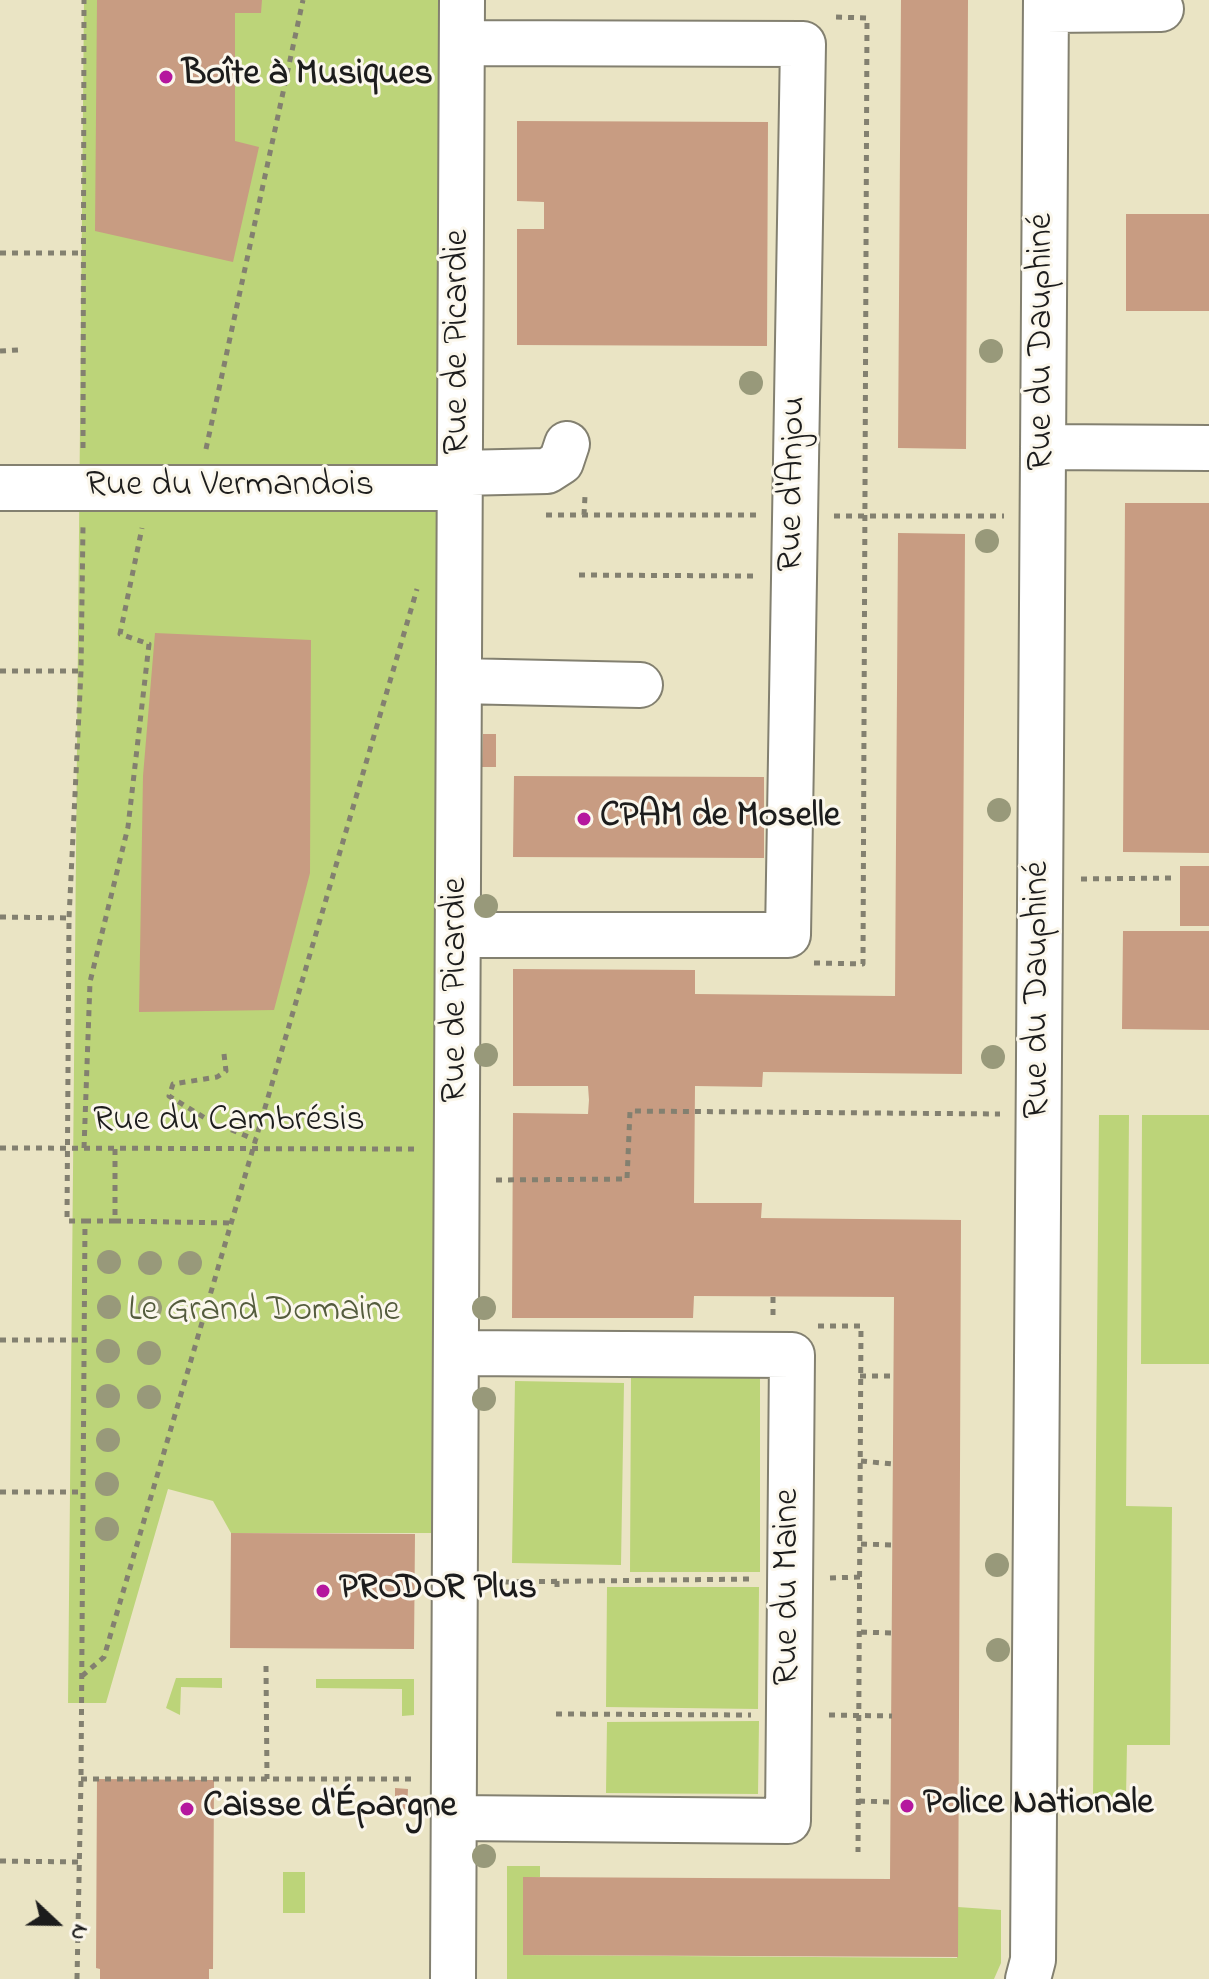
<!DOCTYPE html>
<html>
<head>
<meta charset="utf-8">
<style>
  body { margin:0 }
  #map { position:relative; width:1209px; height:1979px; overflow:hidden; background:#eae4c4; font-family:"Indie Flower",sans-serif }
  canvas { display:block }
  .north { position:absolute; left:16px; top:1883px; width:80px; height:80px; -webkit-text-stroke:6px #fbf7ec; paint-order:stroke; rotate:112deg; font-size:22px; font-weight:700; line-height:32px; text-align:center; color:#1c1c1c }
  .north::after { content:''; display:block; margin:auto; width:28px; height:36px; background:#1c1c1c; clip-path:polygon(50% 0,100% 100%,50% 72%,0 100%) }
</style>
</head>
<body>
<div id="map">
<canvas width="1209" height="1979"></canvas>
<div class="north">N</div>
</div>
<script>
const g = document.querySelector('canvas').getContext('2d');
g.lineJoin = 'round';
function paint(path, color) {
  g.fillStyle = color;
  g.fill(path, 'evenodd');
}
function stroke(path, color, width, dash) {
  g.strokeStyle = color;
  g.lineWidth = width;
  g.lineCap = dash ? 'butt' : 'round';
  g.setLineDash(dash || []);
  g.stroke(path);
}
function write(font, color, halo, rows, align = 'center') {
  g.font = font + ' "Indie Flower",sans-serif';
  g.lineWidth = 6;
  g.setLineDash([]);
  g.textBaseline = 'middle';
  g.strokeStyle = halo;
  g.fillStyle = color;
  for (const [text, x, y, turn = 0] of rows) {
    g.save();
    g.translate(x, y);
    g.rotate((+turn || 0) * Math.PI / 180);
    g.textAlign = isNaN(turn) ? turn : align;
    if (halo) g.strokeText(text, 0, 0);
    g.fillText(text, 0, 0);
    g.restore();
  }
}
paint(new Path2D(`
  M84,0H462L455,1533H231L213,1501L168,1489L106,1703H68Z
  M1099,1115H1129L1126,1506L1172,1507L1170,1745H1127L1126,1797H1093Z
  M1142,1115H1209V1364H1141Z
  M631,1377H760V1572H630Z
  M515,1381L624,1383L621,1565L512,1563Z
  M607,1587H759L758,1709L606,1707Z
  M176,1678H222V1688L181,1687L180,1715L166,1708Z
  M316,1679H414V1715L402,1716V1689L316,1688Z
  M759,1721L758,1794L606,1793L607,1722Z
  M507,1866H540V1877L523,1878V1955L957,1958L958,1907L1001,1910V1963L994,1979H507Z
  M283,1872H305V1913H283Z`), '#bcd479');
paint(new Path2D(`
  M97,0H262L261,13H235V141L259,147L233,262L95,231Z
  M901,0H968L966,449L898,448Z
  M517,121L768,122L767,346L517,345V229H544V202L517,201Z
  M1126,214H1209V311H1126Z
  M1125,503H1209V853L1123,852Z
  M898,533L965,534L962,1074L763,1072L762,1087L695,1086L694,1203H762L761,1218L961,1220L958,1957L523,1955V1877L890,1879L894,1297L694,1296L693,1318H512L513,1113L588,1114L589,1100L588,1086H513V969L695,970V994L895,996Z
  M155,633L311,640L310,873L274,1010L139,1012L143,776Z
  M483,734H496V767H482Z
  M514,776L764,777V858L513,857Z
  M1180,866H1209V926H1180Z
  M1123,931H1209V1030L1122,1029Z
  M231,1533L415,1534L414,1649L230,1648Z
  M97,1779L214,1780L213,1969H209V1979H100V1969L96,1968Z
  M395,1788L408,1789L407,1809L395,1810Z`), '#c89c82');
const minor = new Path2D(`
  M1046,10L1161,9
  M1043,447L1209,448
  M460,473L547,471L561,462L567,444
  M0,488H460
  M459,681L640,685
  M458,935H788L803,44L462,43
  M454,1818L788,1821L792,1355L456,1353
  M453,1979L462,0
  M1028,1979L1033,1960L1046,0`);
stroke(minor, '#838070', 48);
stroke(new Path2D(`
  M0,253H83
  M0,351L18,350
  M83,448L84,0
  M206,449L303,0
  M546,515H756
  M584,515L585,496
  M834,516H1004
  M579,575L754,576
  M0,671H81
  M1081,879L1171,878
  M0,917L69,918
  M814,963L863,964L867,18L833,17
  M224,1054L226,1071L217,1077L173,1084L169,1096L210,1121L256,1140
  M0,1148L419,1149
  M84,1148L90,982L128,827L149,644L120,634L142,528
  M496,1180L627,1179L630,1111L1000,1114
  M85,1221H115V1148
  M115,1221L232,1223
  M773,1315V1296
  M818,1326H861L858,1852
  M0,1340H84
  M860,1376H894
  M861,1461L893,1464
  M0,1492H83
  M861,1544L893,1545
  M830,1578L861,1577
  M557,1581V1593
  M503,1582L752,1579
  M861,1632L892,1633
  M266,1666L267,1779
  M82,1676L104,1657L417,589
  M556,1714L751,1715
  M829,1715L892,1716
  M81,1779H413
  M859,1801L891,1802
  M0,1861L79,1862
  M77,1979L81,1779L85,1221H67L69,918L81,671L83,526`), '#838070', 5, [6, 6]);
stroke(minor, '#fff', 44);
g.fillStyle = '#98997a';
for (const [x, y] of [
  [991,351],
  [751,383],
  [987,541],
  [999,810],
  [486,906],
  [486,1055],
  [993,1057],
  [109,1262],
  [150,1263],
  [190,1263],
  [109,1307],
  [150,1308],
  [484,1308],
  [108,1351],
  [149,1353],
  [108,1396],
  [149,1397],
  [484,1399],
  [108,1440],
  [107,1484],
  [107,1529],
  [997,1565],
  [998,1650],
  [484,1856]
]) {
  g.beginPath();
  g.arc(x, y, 12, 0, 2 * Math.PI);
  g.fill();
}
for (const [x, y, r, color] of [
  [166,77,8,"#b5179e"],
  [584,819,8,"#b5179e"],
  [323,1591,8,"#b5179e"],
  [907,1806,8,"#b5179e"],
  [187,1809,8,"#b5179e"]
]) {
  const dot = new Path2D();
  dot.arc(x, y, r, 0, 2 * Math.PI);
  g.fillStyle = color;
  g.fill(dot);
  stroke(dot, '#fbf7ec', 3);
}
write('bold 36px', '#1c1c1c', '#fbf7ec', [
  ["Boîte à Musiques",182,77],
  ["CPAM de Moselle",600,819],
  ["PRODOR Plus",339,1591],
  ["Police Nationale",923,1806],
  ["Caisse d'Épargne",203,1809]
], 'left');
write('36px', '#1c1c1c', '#fbf7ec', [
  ["Rue de Picardie",460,342,-90],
  ["Rue du Dauphiné",1044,342,-90],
  ["Rue d'Anjou",795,484,-89],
  ["Rue du Vermandois",230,488],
  ["Rue de Picardie",458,990,-90],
  ["Rue du Dauphiné",1040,990,-90],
  ["Rue du Cambrésis",229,1123],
  ["Rue du Maine",790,1587,-90]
]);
write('36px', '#545c3d', '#fbf7ec', [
  ["Le Grand Domaine",264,1313]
]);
</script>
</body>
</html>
